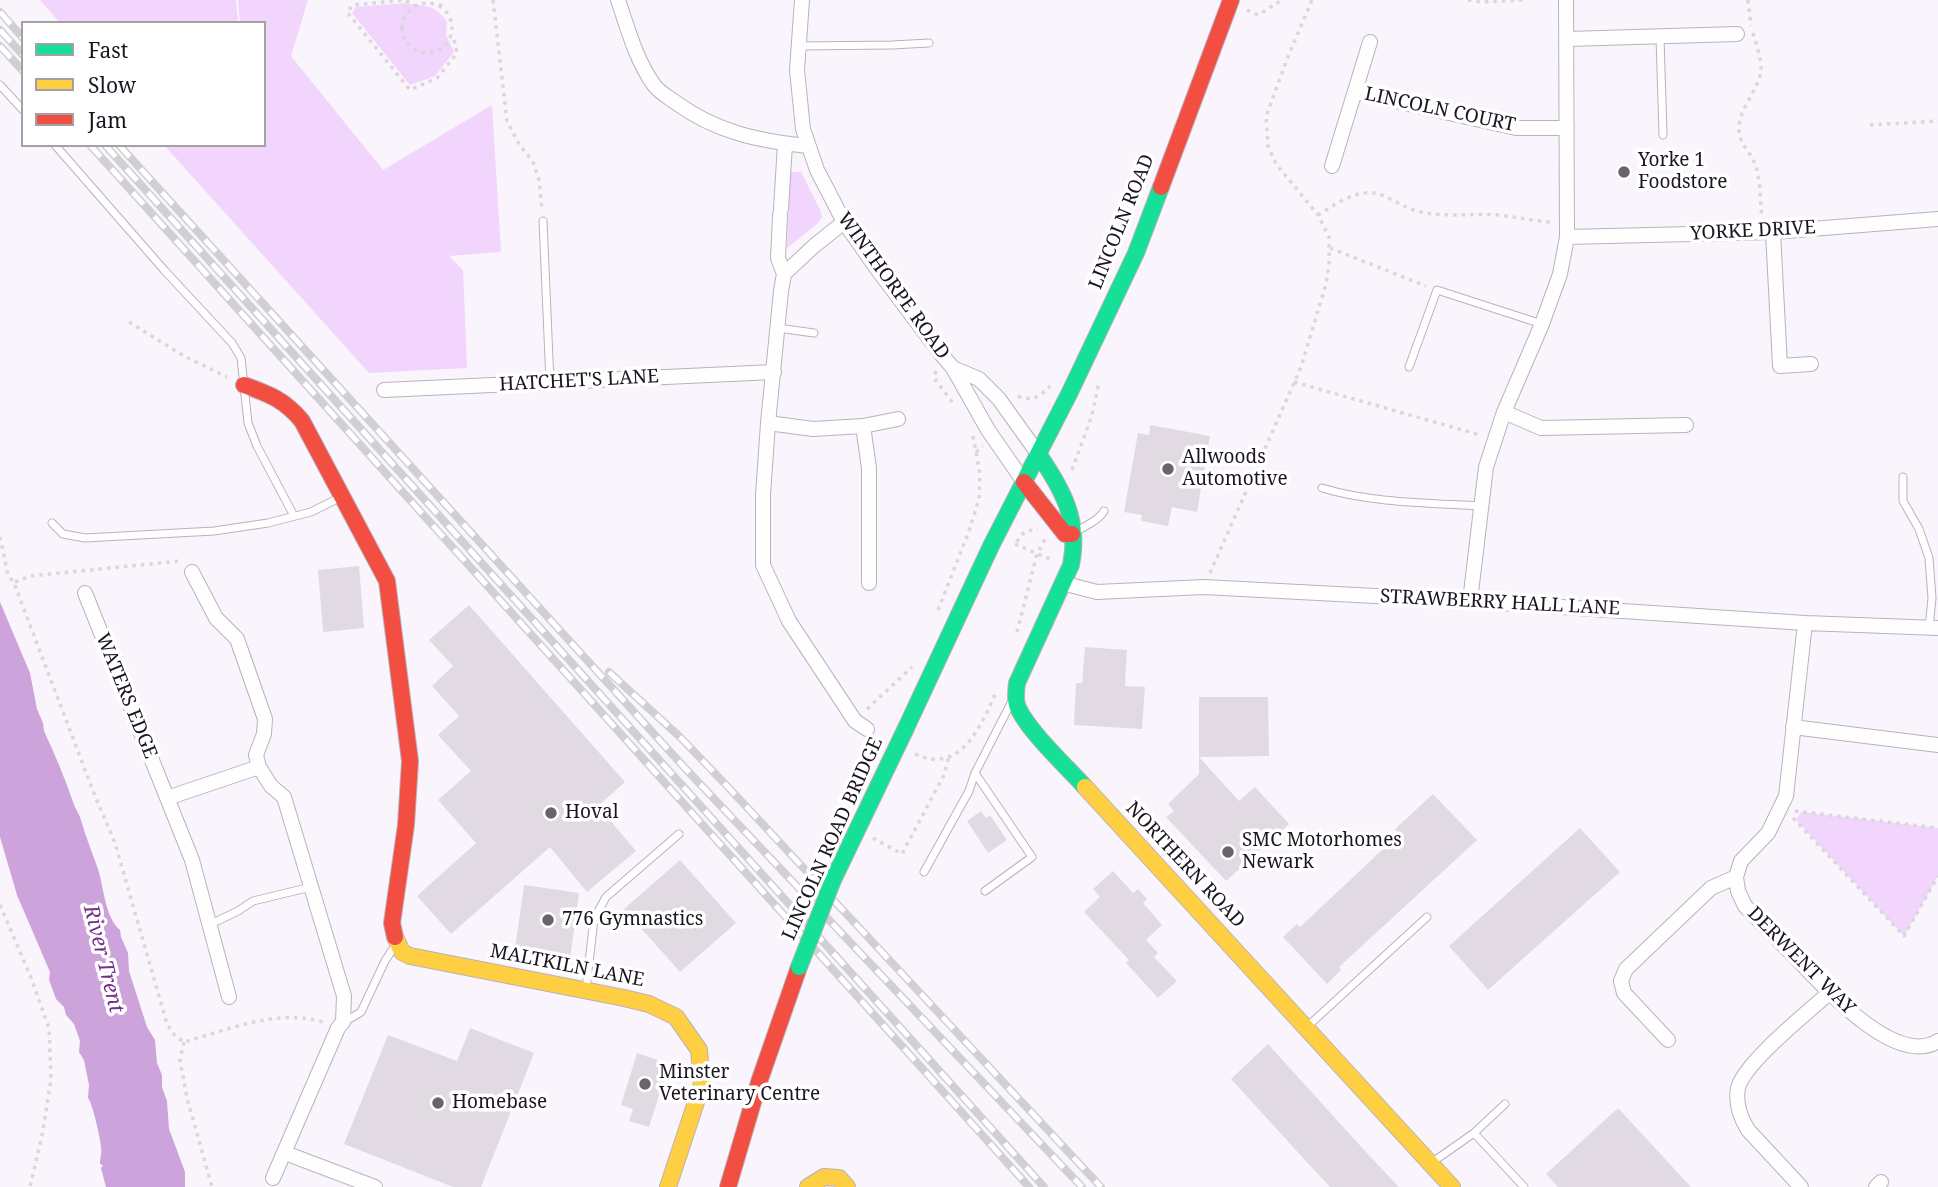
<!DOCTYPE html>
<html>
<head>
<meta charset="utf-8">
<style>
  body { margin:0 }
  #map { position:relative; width:1938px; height:1187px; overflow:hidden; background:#faf5fc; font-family:"Noto Serif",serif }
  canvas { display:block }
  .legend { position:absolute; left:21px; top:21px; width:245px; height:126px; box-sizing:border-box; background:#fff; border:2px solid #a4a1a5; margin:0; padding:9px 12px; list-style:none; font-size:21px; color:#1c141f }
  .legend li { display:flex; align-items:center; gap:14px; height:35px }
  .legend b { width:35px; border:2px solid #a4a1a5 }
</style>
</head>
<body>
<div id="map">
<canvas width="1938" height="1187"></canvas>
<ul class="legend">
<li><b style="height:9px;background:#16e098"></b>Fast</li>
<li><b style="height:9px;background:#ffcf43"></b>Slow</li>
<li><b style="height:9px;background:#f24e42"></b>Jam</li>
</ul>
</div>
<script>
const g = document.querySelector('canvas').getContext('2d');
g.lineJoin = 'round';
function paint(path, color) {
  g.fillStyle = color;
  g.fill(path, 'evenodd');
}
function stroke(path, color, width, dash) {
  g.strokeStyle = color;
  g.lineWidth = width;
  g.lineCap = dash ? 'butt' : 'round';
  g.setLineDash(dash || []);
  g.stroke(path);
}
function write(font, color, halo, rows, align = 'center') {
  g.font = font + ' "Noto Serif",serif';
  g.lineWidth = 7;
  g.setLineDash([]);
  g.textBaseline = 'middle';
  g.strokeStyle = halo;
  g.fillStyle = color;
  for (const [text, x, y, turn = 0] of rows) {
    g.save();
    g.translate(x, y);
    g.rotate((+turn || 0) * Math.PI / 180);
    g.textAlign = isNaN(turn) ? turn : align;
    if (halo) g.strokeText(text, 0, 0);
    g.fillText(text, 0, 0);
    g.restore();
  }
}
paint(new Path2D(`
  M40,0H236L238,23H60Z
  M238,0H308L291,56L383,170L492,105L501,252L449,256L463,270L467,368L369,373L164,145H264V23H240Z
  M404,3C425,6 435,4 447,22L446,35L454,52L435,76L410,85L352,13L356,7Z
  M790,172H801L821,212L822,218L816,225L787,248Z
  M1801,812L1938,828V876L1904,936L1796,820Z`), '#f1d5fc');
paint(new Path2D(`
  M0,602L30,673L37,709L43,723L44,731C55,755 65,778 73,802C75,808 78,812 80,817C85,835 92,852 98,869C104,888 105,917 120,930L121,937L128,953L129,971L147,1027L155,1040L157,1063L162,1075V1087L167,1101L169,1129L185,1172V1187H106L101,1168L103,1165L100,1164C100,1159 102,1153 101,1147C100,1137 93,1105 88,1098L89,1085L84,1060L79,1052L80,1041L74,1024L66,1015L64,1007L56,999L49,980L50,972L17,895L0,837Z`), '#cda3dc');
paint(new Path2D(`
  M1150,425L1210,436L1197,512L1172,507L1168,526L1141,521L1142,515L1124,512L1138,433L1149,435Z
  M359,566L364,628L323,632L318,570Z
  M469,605L625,782L598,806L636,851L587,892L550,847L451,934L417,896L476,843L438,800L471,771L438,735L459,716L432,686L453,666L429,640Z
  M1085,647L1127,650L1125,686L1145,687L1142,729L1074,725L1076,683H1082Z
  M1199,697H1268L1269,756L1199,757Z
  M1199,757L1239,801L1255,787L1289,824L1226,881L1166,817L1174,811L1168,804L1199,774Z
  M1433,794L1477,840L1339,967L1341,970L1327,984L1283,937L1297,924L1300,927L1399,834L1395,829Z
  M981,811L986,818L990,815L1007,840L988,853L967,821Z
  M1580,828L1620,872L1488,990L1449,946Z
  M680,860L736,923L680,972L624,909Z
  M1113,871L1133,893L1138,889L1147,899L1143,903L1162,925L1146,940L1158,953L1154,957L1177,981L1158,998L1126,963L1129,960L1084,912L1100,897L1093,889Z
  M524,885L579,893L570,959L515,949Z
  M470,1028L534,1053L481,1187H453L344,1144L388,1035L457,1061Z
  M1268,1044L1365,1151L1399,1187H1330L1304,1159L1231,1079Z
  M637,1053L669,1064L649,1127L629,1121L633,1109L621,1105Z
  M1618,1108L1691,1187H1558L1546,1174Z`), '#e1dae3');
const lane = new Path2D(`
  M1660,37L1663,135
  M799,46L892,45L929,43
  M0,85L23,110
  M55,145L165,271L232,343L241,358L248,423L257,446L294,516
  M543,221L550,382
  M778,328L814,333
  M1409,367L1437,290L1542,324
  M1903,477V501L1919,529L1929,558L1932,598L1929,628
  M1322,488C1371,503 1430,503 1481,506
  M52,523L63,534L85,538L214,531L268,523L311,512L339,498
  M1076,532C1085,525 1099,521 1104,511
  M975,773L1011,703
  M924,872L969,791L975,773L1032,857L985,891
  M209,925L238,911L253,901L311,887
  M586,989L594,919L606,897L679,834
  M344,1022L361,1012L385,961L394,947
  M1309,1025L1427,917
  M1474,1133L1505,1104
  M1434,1161L1474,1133L1524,1187`);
const street = new Path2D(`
  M618,0C628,29 636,60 654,85C659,92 668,97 675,102C716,132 758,141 808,146
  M802,0L797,70L803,129L817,170L844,222L877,269L941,354L953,368L979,379L999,399L1039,455
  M1567,39L1737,34
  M1355,92L1516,128H1567
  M1332,166L1370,42
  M781,209L785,144
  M780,215L778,258L784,274L781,291L768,423L763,495V565L789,621L855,721L867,729
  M1773,232L1780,366L1811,364
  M1567,237L1773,232L1938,219
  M784,274L814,246L844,222
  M953,368L988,430L1024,482
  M384,390L774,372
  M1504,412L1541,428L1686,425
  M768,423L813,429L863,426L869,468V583
  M863,426L898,419
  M192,572L216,618L237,639L265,719L264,734L256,755L259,767L271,786L284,797L344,996L343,1022L338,1028L273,1178
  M1062,583L1097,592L1204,587L1470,601L1805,623L1938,628
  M85,593L192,860L229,997
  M1470,601L1486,467L1504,412L1542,324L1560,274L1567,237L1566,0
  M1805,623L1786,796L1768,833L1741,861L1736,877L1738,891L1745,906C1763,924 1780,942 1798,960C1824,987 1896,1068 1938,1041
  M1793,727L1938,745
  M167,798L259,767
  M1668,1040L1624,993L1621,981L1626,969L1711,888L1736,877
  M285,1153L375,1187
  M1801,1187L1748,1130C1740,1117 1735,1104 1738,1088C1744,1063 1808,1012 1829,993
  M1876,1187L1881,1182`);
const fast = new Path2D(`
  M1039,455C1063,490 1080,521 1071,565L1017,683C1016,691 1015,698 1017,705C1025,728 1068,768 1085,787
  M906,728L991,546L1070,392L1136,253L1161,187`);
const slow = new Path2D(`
  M1085,787L1452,1187
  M395,937L402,952L410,956L624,998L649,1004L676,1017L699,1050L702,1084L668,1187
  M808,1187L824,1177L839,1178L847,1187`);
const jam = new Path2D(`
  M1161,187L1231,0
  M244,385C269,394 285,400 302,421L387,581L410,761L406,825L392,923L395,937
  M1024,482L1065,534H1072
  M728,1187L759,1082L799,967`);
stroke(lane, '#b9b2bc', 9);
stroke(street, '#b9b2bc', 16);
stroke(fast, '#b9b2bc', 18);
stroke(slow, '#b9b2bc', 18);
stroke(jam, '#b9b2bc', 18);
stroke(new Path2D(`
  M493,0L507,121L519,144L533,162L539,180L542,209
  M1468,0L1481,2L1523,0
  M1748,0L1751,26
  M402 28a25 25 0 1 1 50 0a25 25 0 1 1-50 0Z
  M417,6L404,0L353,5L347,12L410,90L437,78L457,53L454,39L451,35
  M440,7L442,0
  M1247,10L1258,15L1282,0
  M1753,33C1756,44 1762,59 1761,70C1759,91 1738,108 1739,130C1739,144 1751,152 1755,164C1761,180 1760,201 1762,218
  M1870,125L1938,121
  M1318,215C1333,206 1353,191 1372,193C1385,193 1403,208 1417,211C1443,218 1471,213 1498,215C1516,217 1533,221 1551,222
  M1330,248L1426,286
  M129,322L184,356L227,377
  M936,371L934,378L953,403
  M1294,382L1480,435
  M1018,396C1033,402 1039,397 1050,386
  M976,452L983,446
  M1072,470L1092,415L1099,382
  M0,537L8,575L14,583L95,796L115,843L167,1024L175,1036L184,1042C228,1030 279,1007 326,1023
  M1017,542C1022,532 1027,530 1038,530
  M1015,544L1052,560
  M1210,573L1301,367L1326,284L1329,265V237L1318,215L1276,164L1268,146L1266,117L1287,59L1312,0
  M15,582L30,576L180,561
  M938,610L969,531L979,499L980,474L973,436
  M1017,632L1037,554L1045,539
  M867,709L912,667
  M915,754C961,776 982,724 996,692
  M1795,811L1938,828
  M1793,818L1904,936L1938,876
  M873,838L902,854L944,775L949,756
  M0,905L30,975L49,1028L51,1079L43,1131L30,1187
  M184,1042L180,1060L187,1098L212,1187`), '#d9d7d9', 3.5, [3.5, 5]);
stroke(lane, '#fefeff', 7);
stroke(street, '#fefeff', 14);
stroke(fast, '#16e098', 16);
stroke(slow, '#ffcf43', 16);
stroke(jam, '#f24e42', 16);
const rail = new Path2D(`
  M0,12L23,38
  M0,30L23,55
  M0,46L23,71
  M90,145L1029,1187
  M105,145L1044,1187
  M119,145L684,767L1082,1187
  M609,672L680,737L728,787L1101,1187`);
stroke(rail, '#d0cfd2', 8);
stroke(rail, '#fff', 5, [16]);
const fastBridge = new Path2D(`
  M799,967L833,880L906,728`);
stroke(fastBridge, '#b9b2bc', 18, []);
stroke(fastBridge, '#16e098', 16);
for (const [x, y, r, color] of [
  [1624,172,7,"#6a636c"],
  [1168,469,7,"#6a636c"],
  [551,813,7,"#6a636c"],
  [1228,852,7,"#6a636c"],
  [548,920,7,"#6a636c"],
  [645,1084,7,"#6a636c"],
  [438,1103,7,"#6a636c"]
]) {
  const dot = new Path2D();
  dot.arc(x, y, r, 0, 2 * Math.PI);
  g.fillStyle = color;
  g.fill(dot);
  stroke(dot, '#fff', 2.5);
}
write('19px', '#1c141f', '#fff', [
  ["LINCOLN COURT",1440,110,12],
  ["LINCOLN ROAD",1122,222,-68],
  ["YORKE DRIVE",1753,231,-3],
  ["WINTHORPE ROAD",893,286,54],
  ["HATCHET'S LANE",579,381,-3],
  ["STRAWBERRY HALL LANE",1500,603,3],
  ["WATERS EDGE",126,696,68],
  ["LINCOLN ROAD BRIDGE",833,839,-66],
  ["NORTHERN ROAD",1185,865,47],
  ["DERWENT WAY",1801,961,45],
  ["MALTKILN LANE",567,966,11]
]);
write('19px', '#1c141f', '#fff', [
  ["Yorke 1",1638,161],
  ["Foodstore",1638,183],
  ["Allwoods",1182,458],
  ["Automotive",1182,480],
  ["Hoval",565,813],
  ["SMC Motorhomes",1242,841],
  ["Newark",1242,863],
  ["776 Gymnastics",562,920],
  ["Minster",659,1073],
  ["Veterinary Centre",659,1095],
  ["Homebase",452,1103]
], 'left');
write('italic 21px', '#752f8d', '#fff', [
  ["River Trent",103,959,76]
]);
</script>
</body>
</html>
